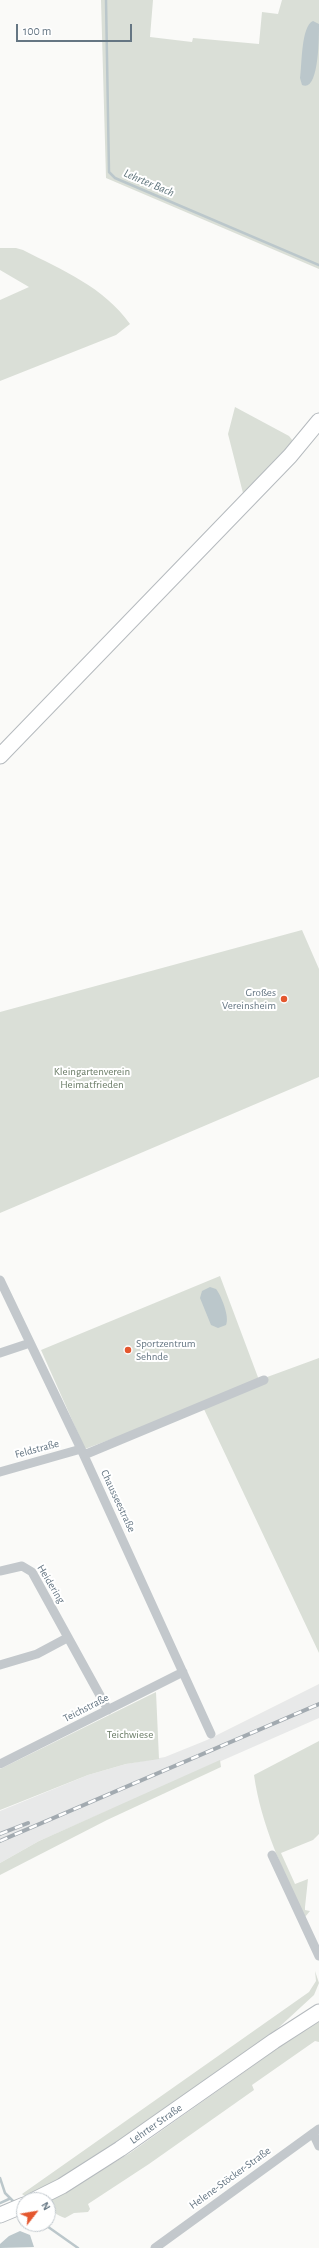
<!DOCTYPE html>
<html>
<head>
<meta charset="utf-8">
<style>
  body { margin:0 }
  #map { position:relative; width:319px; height:2248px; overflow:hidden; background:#fafaf8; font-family:"Alegreya Sans",sans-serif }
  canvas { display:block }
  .north { position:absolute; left:16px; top:2192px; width:40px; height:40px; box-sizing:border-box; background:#fff; border:1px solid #c1c8cd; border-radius:50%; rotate:59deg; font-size:11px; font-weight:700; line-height:16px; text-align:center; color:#657683 }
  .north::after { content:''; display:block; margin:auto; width:14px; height:18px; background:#e4572e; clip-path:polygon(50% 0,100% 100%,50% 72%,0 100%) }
  .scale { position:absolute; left:16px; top:24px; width:116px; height:18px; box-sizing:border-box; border:2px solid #657683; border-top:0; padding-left:5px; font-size:12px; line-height:14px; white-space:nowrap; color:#657683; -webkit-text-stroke:3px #fff; paint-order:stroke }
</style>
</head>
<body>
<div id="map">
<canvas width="319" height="2248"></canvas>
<div class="north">N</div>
<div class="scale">100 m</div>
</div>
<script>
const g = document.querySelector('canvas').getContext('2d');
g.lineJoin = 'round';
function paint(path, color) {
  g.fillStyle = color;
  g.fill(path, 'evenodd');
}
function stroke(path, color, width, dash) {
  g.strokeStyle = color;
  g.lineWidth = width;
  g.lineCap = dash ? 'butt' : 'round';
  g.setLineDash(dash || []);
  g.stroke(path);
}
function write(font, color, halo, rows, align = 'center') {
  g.font = font + ' "Alegreya Sans",sans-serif';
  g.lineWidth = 4;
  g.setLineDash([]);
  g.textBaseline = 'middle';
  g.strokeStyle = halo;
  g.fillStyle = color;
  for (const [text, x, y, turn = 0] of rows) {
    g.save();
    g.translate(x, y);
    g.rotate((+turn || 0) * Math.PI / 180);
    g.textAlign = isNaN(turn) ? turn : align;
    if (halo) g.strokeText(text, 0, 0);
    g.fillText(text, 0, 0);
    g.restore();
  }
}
paint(new Path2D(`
  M319,1684V1718L39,1841L0,1863V1811L88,1775L126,1764L165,1757L207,1740Z`), '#e8e9e9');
paint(new Path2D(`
  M101,0H153L150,37L192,42L193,38L259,44L262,12L278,14L282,0H319V269L106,178Z
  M0,248H16L23,250C62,270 104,287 130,324L116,335L0,381V300L29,287L0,270Z
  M235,407L289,436L293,441L286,451L244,497L228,434Z
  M302,930L319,969V1077L0,1213V1012Z
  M220,1276L259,1380L319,1358V1653L202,1405L85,1449L41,1350Z
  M156,1692L159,1759L126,1764L88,1775L0,1810V1769Z
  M319,1741V1834L313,1840L281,1853L295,1884L308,1879L305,1907V1910L310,1911L305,1917C283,1871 261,1825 254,1775Z
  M220,1760L221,1767L107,1820L0,1875V1863L39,1841Z
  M315,1971L319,1983L314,1995L276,2030L278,2032L117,2146L27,2198L22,2194L309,1992L316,1981Z
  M319,2019V2042L315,2041L252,2085L254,2090L149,2164L88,2204L90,2209L88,2212L74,2213L65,2218C58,2216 49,2210 48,2202L130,2153Z`), '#dadfd7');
paint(new Path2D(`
  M313,21L319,24C319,38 319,93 302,85L300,78C302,65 301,26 313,21Z
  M210,1287L216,1289C221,1295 230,1317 226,1325L218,1328L211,1325L200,1298L202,1291Z
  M20,2231L30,2235L34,2247L0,2248V2244L9,2236Z`), '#bbc7cb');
stroke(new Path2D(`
  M106,0L109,172L115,178L319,265
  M0,2178L5,2193L15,2203
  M0,2203L9,2199
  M44,2224L78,2248`), '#bbc7cb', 2.5);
const primary = new Path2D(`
  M0,756L290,456L319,421
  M34,2200L62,2186L120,2149L274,2041L319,2012
  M0,2215L24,2205`);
stroke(primary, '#b5babe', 17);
stroke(new Path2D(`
  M0,1280L81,1449L211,1734
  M0,1353L30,1343
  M84,1455L264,1380
  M0,1472L81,1449
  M0,1571L22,1566L32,1572L108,1710
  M0,1665L37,1654L67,1638
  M0,1764L183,1672
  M272,1855L319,1956
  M313,2133L319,2146
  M155,2248L319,2129`), '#c3c8cc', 9);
stroke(primary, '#fff', 15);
const rail = new Path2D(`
  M0,1834L28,1823
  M0,1841L319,1704`);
stroke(rail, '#a2aab0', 4);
stroke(rail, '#fff', 2.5, [8]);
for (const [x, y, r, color] of [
  [284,999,4,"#e4572e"],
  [128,1350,4,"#e4572e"]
]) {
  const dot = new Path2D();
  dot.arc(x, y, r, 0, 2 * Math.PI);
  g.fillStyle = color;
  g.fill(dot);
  stroke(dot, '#fff', 1.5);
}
write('11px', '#657683', '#fff', [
  ["Großes",276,993],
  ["Vereinsheim",276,1006],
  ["Sportzentrum",136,1344,"left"],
  ["Sehnde",136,1357,"left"]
], 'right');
write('11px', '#687a64', '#fff', [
  ["Kleingartenverein",92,1072],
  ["Heimatfrieden",92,1085],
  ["Teichwiese",130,1735]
]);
write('11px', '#657683', '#fff', [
  ["Feldstraße",37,1449,-15],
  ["Chausseestraße",118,1501,65],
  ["Heidering",51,1584,59],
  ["Teichstraße",86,1708,-27],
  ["Lehrter Straße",156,2124,-35],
  ["Helene-Stöcker-Straße",230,2178,-36]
]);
write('italic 12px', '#60757c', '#fff', [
  ["Lehrter Bach",149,183,23]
]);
</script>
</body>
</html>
